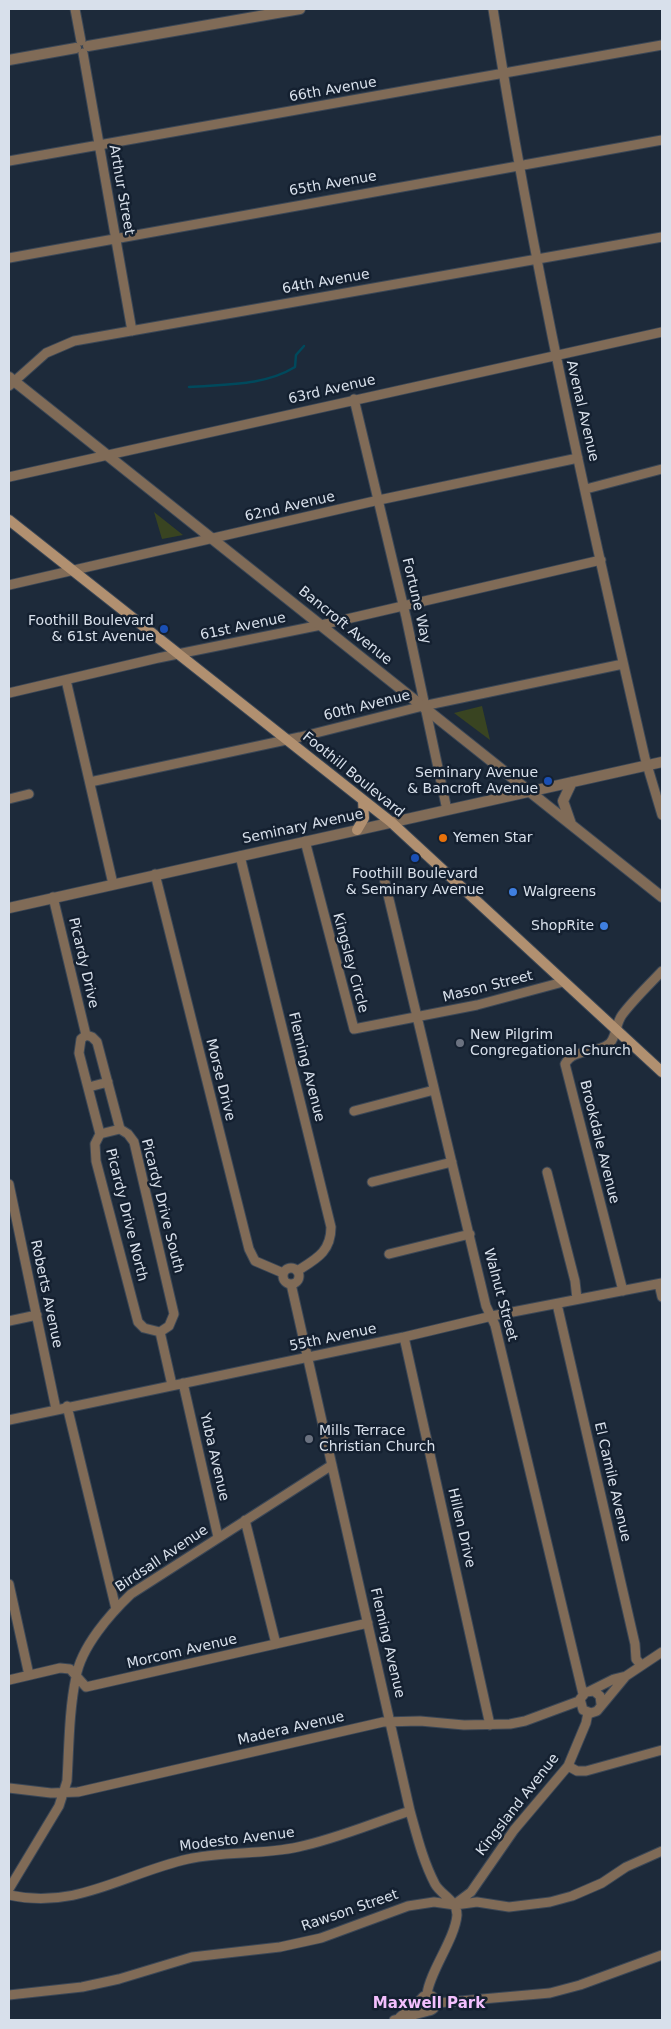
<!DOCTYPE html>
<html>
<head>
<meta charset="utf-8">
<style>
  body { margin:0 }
  #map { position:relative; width:671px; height:2029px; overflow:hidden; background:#1d2a3a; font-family:"DejaVu Sans",sans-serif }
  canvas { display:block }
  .frame { position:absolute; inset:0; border:10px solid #d8e0eb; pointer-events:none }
</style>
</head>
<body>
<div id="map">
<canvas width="671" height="2029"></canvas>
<div class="frame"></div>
</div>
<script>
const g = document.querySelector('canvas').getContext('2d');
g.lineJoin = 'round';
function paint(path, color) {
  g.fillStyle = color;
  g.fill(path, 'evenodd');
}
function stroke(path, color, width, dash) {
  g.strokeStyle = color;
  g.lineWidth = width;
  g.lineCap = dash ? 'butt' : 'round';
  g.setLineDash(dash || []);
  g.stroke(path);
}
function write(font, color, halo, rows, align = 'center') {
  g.font = font + ' "DejaVu Sans",sans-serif';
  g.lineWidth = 5;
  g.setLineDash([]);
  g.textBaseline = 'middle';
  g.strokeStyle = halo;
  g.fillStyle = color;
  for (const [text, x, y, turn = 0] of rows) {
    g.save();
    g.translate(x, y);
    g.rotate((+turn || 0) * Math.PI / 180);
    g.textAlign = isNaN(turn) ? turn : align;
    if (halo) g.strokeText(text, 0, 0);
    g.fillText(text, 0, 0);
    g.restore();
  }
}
paint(new Path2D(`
  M154,512L183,535L162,539Z
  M482,706L490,740L454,713Z`), '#394421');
stroke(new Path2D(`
  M189,387C225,384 264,386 295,367L296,355L304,346`), '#00495c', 2.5);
const minor = new Path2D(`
  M75,9L81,41
  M493,9C532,261 588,510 645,758L662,815
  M83,53L132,331
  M9,161L662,45
  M9,258L662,140
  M9,386L46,353L74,341L662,237
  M354,399L406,617L447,810
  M9,477L662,332
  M586,489L662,469
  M9,585L379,500L578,458
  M66,680L113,884
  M9,693L158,658L321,625L601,560
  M90,782L300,737L423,706L623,664
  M9,799L29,794
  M305,841L354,1029L477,1005L563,982
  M240,856L331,1227C331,1252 316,1259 297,1271
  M155,874L249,1249L255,1261L283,1273
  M383,874L486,1306L495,1325L583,1694
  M53,897L86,1035
  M86,1035L92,1037L97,1042L120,1129L128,1134L134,1142L174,1314L169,1326L160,1332
  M86,1035L81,1039L79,1053L100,1134L95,1144L96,1161L138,1322L144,1328L160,1332
  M89,1087L108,1082
  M354,1111L434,1090
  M100,1134L120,1129
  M547,1172L575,1281L577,1299
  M372,1182L452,1162
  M9,1184L56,1409
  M389,1254L470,1234
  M283 1276a8 8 0 1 1 16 0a8 8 0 1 1-16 0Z
  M291,1284L410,1811C417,1836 423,1861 435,1884C441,1895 457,1900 457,1915C455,1939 430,1971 427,1994
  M659,1284L662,1297
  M623,1291L565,1064C574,1047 597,1055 610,1043C616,1037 616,1023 622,1015C634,999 649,985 662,971
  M557,1304L635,1644L636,1659L641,1665
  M9,1321L37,1315
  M160,1332L172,1385
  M404,1337L490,1725
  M183,1383L218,1537
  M67,1406L116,1609
  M9,1420L404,1337L492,1316L662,1283
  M245,1520L276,1644
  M9,1584L29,1675
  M9,1680L60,1668L70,1669L86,1687L368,1623
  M590,1691L614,1679L626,1676
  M601,1704L600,1696L594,1691L586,1692L580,1699L583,1710L591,1713L597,1711L626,1676L662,1652
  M568,1766L577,1771H586L662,1750
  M9,1788L51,1793L78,1792L383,1722L420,1721L464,1725L510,1724L525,1721L579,1701
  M9,1889L59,1806L67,1781C69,1747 69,1710 76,1677C81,1647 110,1614 131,1594L332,1465
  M9,1895C77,1910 125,1873 188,1859C224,1851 262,1855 298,1847C336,1839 373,1823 410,1811
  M455,1904L471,1892L514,1830L568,1766L586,1723L588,1713
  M420 2003a8 8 0 1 1 16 0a8 8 0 1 1-16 0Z
  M9,1995L82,1987L119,1979L192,1957L280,1947L321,1938L408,1906L434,1902L455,1905L477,1902L509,1907L550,1902L572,1896L602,1883L626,1867L662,1851
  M437,2003L550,1993L580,1985L662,1955
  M400,2017L420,2000
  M394,2020L429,2011`);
const tertiary = new Path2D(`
  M88,46L300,9
  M9,60L76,48
  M9,377L662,897
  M571,824L563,801L572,782
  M9,908L662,762`);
const secondary = new Path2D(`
  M9,520L391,822L662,1072
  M357,830L364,818L363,800`);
stroke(minor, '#3b4756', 11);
stroke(tertiary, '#3b4756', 12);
stroke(secondary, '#3b4756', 12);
stroke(minor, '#806b57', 9);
stroke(tertiary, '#806b57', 10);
stroke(secondary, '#b19070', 10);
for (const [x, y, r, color] of [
  [164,629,5,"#1a4fb4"],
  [548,781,5,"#1a4fb4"],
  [443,838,5,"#e8710a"],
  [415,858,5,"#1a4fb4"],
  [513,892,5,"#3f7fe0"],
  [604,926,5,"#3f7fe0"],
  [460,1043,5,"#6b7280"],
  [309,1439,5,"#6b7280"]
]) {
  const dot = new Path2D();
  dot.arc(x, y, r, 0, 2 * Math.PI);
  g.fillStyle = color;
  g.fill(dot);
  stroke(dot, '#142030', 2);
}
write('14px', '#d8e0eb', '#142030', [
  ["66th Avenue",333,90,-10],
  ["65th Avenue",333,184,-10],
  ["Arthur Street",121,190,80],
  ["64th Avenue",326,282,-10],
  ["63rd Avenue",332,390,-13],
  ["Avenal Avenue",582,411,77],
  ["62nd Avenue",290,507,-13],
  ["Fortune Way",416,601,77],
  ["Bancroft Avenue",345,626,39],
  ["61st Avenue",243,627,-12],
  ["60th Avenue",367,706,-14],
  ["Foothill Boulevard",353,775,39],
  ["Seminary Avenue",303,827,-12],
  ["Picardy Drive",83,963,77],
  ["Kingsley Circle",350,963,75],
  ["Mason Street",488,987,-14],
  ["Fleming Avenue",306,1067,76],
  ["Morse Drive",220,1080,76],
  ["Brookdale Avenue",599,1142,76],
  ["Picardy Drive South",162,1206,76],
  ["Picardy Drive North",126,1215,76],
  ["Roberts Avenue",46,1294,78],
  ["Walnut Street",500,1295,75],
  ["55th Avenue",333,1338,-12],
  ["Yuba Avenue",214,1457,77],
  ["El Camile Avenue",612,1482,77],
  ["Hillen Drive",461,1528,77],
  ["Birdsall Avenue",162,1559,-34],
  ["Fleming Avenue",387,1643,77],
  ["Morcom Avenue",182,1652,-13],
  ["Madera Avenue",291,1729,-13],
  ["Kingsland Avenue",518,1805,-52],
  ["Modesto Avenue",237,1840,-7],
  ["Rawson Street",350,1911,-19]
]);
write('14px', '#d8e0eb', '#142030', [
  ["Foothill Boulevard",154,621,"right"],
  ["& 61st Avenue",154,637,"right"],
  ["Seminary Avenue",538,773,"right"],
  ["& Bancroft Avenue",538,789,"right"],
  ["Yemen Star",453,838],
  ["Foothill Boulevard",415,874,"center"],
  ["& Seminary Avenue",415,890,"center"],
  ["Walgreens",523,892],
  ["ShopRite",594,926,"right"],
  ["New Pilgrim",470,1035],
  ["Congregational Church",470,1051],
  ["Mills Terrace",319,1431],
  ["Christian Church",319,1447]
], 'left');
write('bold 15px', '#f3bffd', '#142030', [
  ["Maxwell Park",429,2004]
]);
</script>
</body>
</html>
